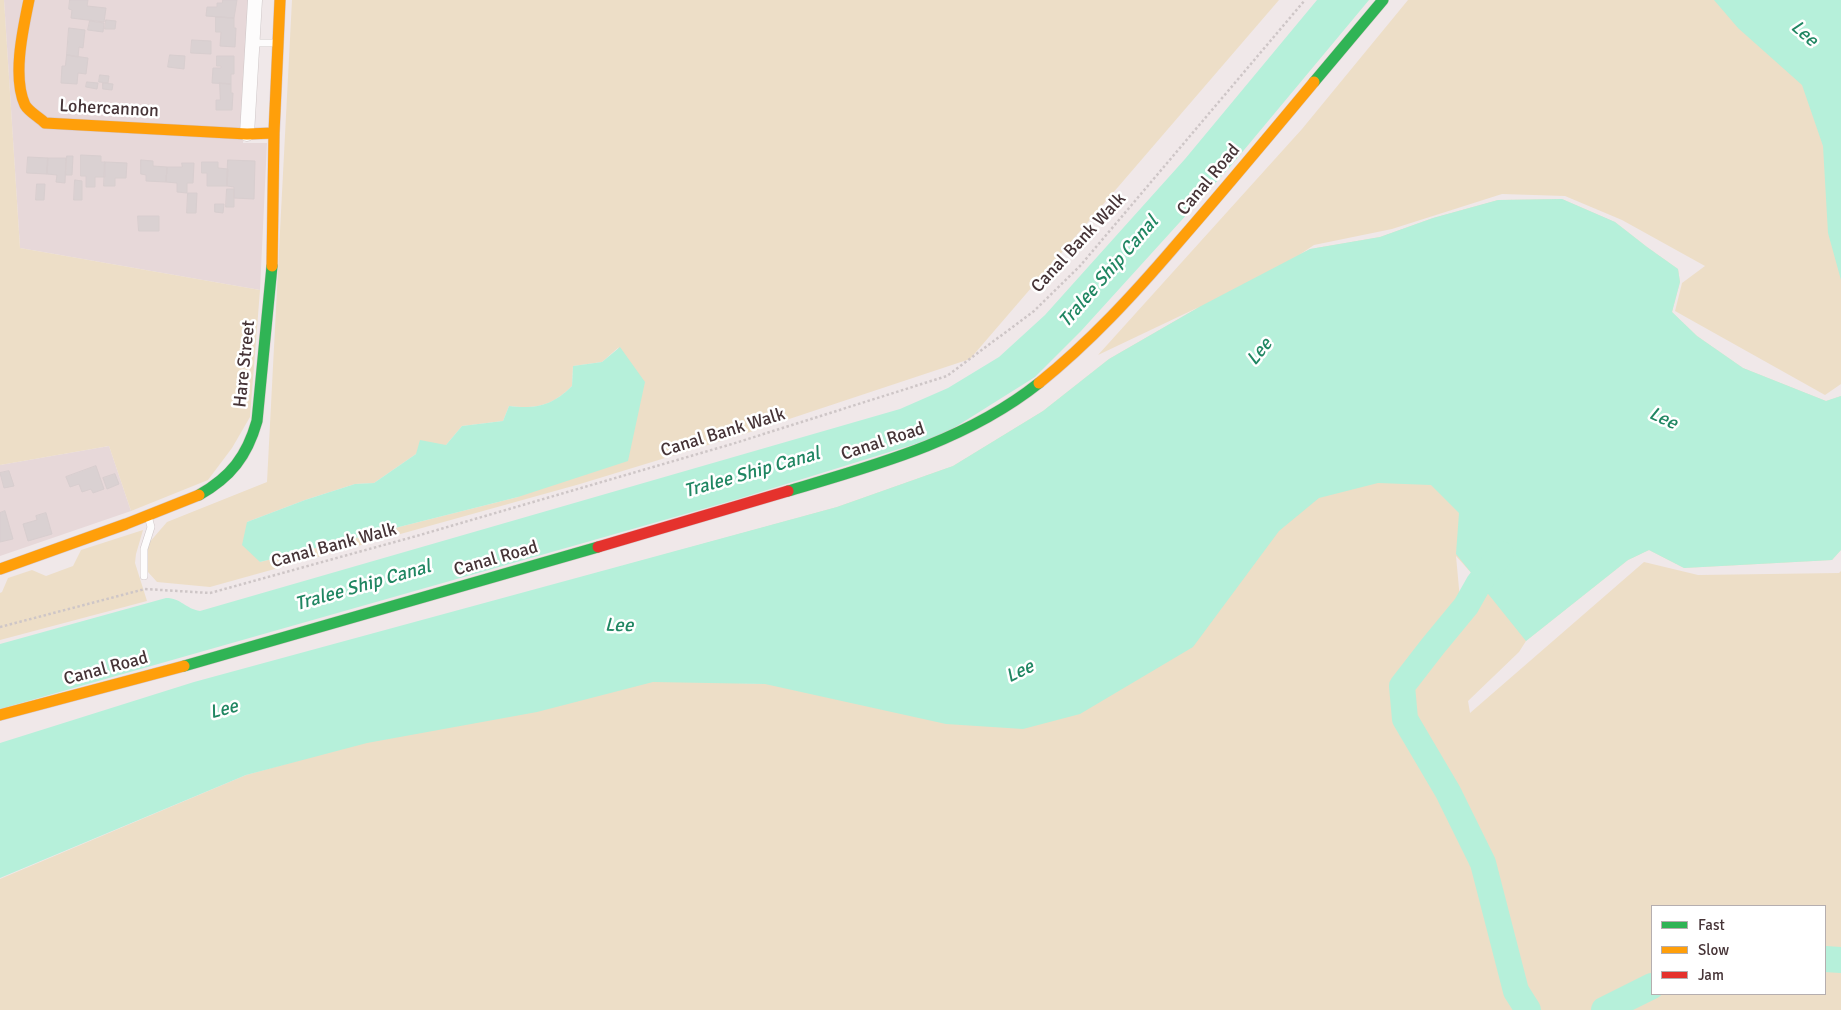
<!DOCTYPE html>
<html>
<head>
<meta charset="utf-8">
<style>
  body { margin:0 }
  #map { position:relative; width:1841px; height:1010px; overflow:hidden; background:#f0e8e9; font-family:Signika,sans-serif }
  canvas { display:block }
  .legend { position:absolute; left:1651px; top:905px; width:175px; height:90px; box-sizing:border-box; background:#fff; border:1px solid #b5aeaf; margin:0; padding:6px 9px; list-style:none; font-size:15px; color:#463437 }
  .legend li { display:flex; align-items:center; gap:10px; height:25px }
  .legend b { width:25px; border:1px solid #b5aeaf }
</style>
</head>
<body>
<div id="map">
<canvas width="1841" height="1010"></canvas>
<ul class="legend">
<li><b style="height:6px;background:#30b455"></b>Fast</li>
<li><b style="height:6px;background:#ff9f0a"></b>Slow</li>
<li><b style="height:6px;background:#e5322d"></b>Jam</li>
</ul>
</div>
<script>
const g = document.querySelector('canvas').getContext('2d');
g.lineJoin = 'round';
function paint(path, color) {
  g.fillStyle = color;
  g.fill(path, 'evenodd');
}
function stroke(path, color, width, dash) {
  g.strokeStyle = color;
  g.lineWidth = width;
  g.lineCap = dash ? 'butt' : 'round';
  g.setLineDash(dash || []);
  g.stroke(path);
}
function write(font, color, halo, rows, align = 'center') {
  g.font = font + ' Signika,sans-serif';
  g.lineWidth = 5;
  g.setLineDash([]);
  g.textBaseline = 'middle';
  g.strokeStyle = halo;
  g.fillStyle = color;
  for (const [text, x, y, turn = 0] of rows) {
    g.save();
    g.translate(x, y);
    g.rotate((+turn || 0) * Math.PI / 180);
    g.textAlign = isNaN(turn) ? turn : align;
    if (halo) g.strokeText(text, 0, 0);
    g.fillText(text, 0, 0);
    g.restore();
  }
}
paint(new Path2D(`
  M4,0H248L243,143H267L260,290L20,248Z
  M109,446L131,511L0,556V465Z`), '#e7d8d9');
paint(new Path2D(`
  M0,0H4L20,248L260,290L250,417L232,448L208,480L131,511L109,446L0,465Z
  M292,0H1279L970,359L747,433L580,484L210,587L157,582L148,572V544L167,522L267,482ZM619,347L518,497L260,562L247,522L305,500L355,484L374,483L416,454L446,445L462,426L503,421L509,406C537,409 552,406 572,386L573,366L602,362Z
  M1408,0H1841V384L1825,395L1675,311L1682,283L1705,266L1622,220L1565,196L1502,194L1392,229L1314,245L1299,255L1310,249L1380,237L1433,218L1498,200L1562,199L1615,222L1647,247L1678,269L1680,282L1672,312L1697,336L1743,368L1826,401L1841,396V458L1181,421L564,582L837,507L953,466L1043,411L1109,359L1199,307L1098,355L1302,129Z
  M1441,307L1474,576L1456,556L1462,621L1493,575L1560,487L1841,550L1832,560L1684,568L1649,550L1628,560L1526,641L1519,652L1468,701L1470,713L1644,562L1698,575L1839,573L1841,571V1010H0V879L246,775L695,650L736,683L765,684ZM1652,906H1825V994H1652Z
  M143,530L136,554L135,563L147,601L0,640V593L2,592L8,578L32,570L46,576L73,566L81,550Z`), '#eddec7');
paint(new Path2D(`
  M1317,0H1369L1229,168L1081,331L1035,377L941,436L738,499L0,709V644L166,598C181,598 186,609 200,611L900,409L948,388L999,357L1045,315L1185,159Z
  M1714,0H1841V280L1828,233L1823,146L1802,85L1738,28Z
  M1562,199L1615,222L1647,247L1678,269L1680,282L1672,312L1697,336L1743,368L1826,401L1841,396V550L1832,560L1684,568L1649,550L1628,560L1526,641L1456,554L1459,513L1431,485L1378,483L1319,498L1279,531L1193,647L1080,714L1023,729L946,724L765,684L653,682L537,712L367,743L246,775L0,878V743L194,682L837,507L953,466L1043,411L1109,359L1201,306L1310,249L1380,237L1433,218L1498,200Z
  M620,347L645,382L628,461L518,497L260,562L242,545L247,522L305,500L355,484L374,483L416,454L420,440L446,445L462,426L503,421L509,406C536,409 552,406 572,386L573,366L602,362Z`), '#b6f0da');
stroke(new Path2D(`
  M1501,554L1479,583L1466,606L1433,646L1402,686L1405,719L1448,792L1483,863L1516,991L1528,1010
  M1825,959L1841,960
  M1604,1010L1652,986`), '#b6f0da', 26);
const building = new Path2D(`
  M70,0H88L87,6L106,8L104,22L71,18L72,10L69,9Z
  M223,0H237L234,18L206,16L207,7H217V3H222Z
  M216,17L234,18V28H236L235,47L220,46L221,32H216Z
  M106,20L116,21L115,29H105Z
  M90,21L104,23L103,32L88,30Z
  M69,28L85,30L83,48L79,47L78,57L67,55Z
  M192,40L211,41V54L191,53Z
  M67,55L88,58L86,74L78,73L77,84L61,83L62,66H65Z
  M170,55L185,56L184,69L168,67Z
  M217,56H234V74H231V84L212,83L213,68H221V66H217Z
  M100,75L109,76L108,83L99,82Z
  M87,82L98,83L97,89L86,87Z
  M103,83L113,84L112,90L103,89Z
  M220,83L231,84V93H233L232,110H216V100H220Z
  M81,155L101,156V162H105V177H95V187H86V176H81Z
  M67,156H73L72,175H66Z
  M28,157L48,158L47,174L27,173Z
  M48,158H66L65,183L56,182L57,175L47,174Z
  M141,160L153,161V166L167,167L166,182L146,181V175L141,174Z
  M228,160L255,161L254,199L234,198V187L227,186Z
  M105,162L127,163L126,178H115V186H104Z
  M202,162H218V168L228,169L227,186H207V173H202Z
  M182,163H194L193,183H187V193L177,192V183L166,182L167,167H182Z
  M75,180L82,181V200H74Z
  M37,184H45L44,200H36Z
  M227,189H234V207H226Z
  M188,193H197L196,213H187Z
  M215,204H224L223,213L215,212Z
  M138,216H159V231H139Z
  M96,466L104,489L93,493L91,489L82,492L79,484L70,487L66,477Z
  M9,471L14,486L4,488L0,473Z
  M115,474L119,484L107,489L103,478Z
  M5,511L13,539L0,542V513Z
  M46,513L52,534L28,541L23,524L37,520L36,516Z`);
paint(building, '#dad1d2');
stroke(building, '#d8cecf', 1);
const lane = new Path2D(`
  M253,43H277
  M144,576V549L151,527L148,516`);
const street = new Path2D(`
  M247,134L255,0`);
const fast = new Path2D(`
  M1314,82L1383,0
  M788,491C876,465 966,441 1039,383
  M199,495C231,477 247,456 257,421L272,266
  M184,666L598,547`);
const slow = new Path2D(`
  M29,0C23,29 12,77 25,105C29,112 39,117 45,123L247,134L274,133
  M272,266L274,133L280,0
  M1039,383C1090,342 1134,294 1176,245C1223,191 1269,136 1314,82
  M0,569L126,524L199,495
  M0,715L184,666`);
const jam = new Path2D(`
  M598,547L788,491`);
stroke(lane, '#cec6c7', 8);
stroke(street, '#cec6c7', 15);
stroke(fast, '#d6c5c6', 12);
stroke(slow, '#d6c5c6', 12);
stroke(jam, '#d6c5c6', 12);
stroke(new Path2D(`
  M0,627L145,589L210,593L420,535L732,444L947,376L1034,311L1080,266L1305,0`), '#cec6c7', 2.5, [2.5, 2.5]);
stroke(lane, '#fdfcfc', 7);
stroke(street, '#fdfcfc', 14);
stroke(fast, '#30b455', 11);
stroke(slow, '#ff9f0a', 11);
stroke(jam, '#e5322d', 11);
write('18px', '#463437', '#fff', [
  ["Lohercannon",109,109,3],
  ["Canal Road",1209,180,-50],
  ["Canal Bank Walk",1079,243,-47],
  ["Hare Street",245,364,-84],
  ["Canal Bank Walk",723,433,-17],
  ["Canal Road",883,442,-18],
  ["Canal Bank Walk",334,546,-15],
  ["Canal Road",496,559,-16],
  ["Canal Road",106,669,-15]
]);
write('italic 19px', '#208662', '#fff', [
  ["Lee",1804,34,42],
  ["Tralee Ship Canal",1109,272,-49],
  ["Lee",1260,352,-51],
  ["Lee",1663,419,25],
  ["Tralee Ship Canal",752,473,-16],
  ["Tralee Ship Canal",363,586,-16],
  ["Lee",619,626,1],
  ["Lee",1020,672,-26],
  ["Lee",224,710,-15]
]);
</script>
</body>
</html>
